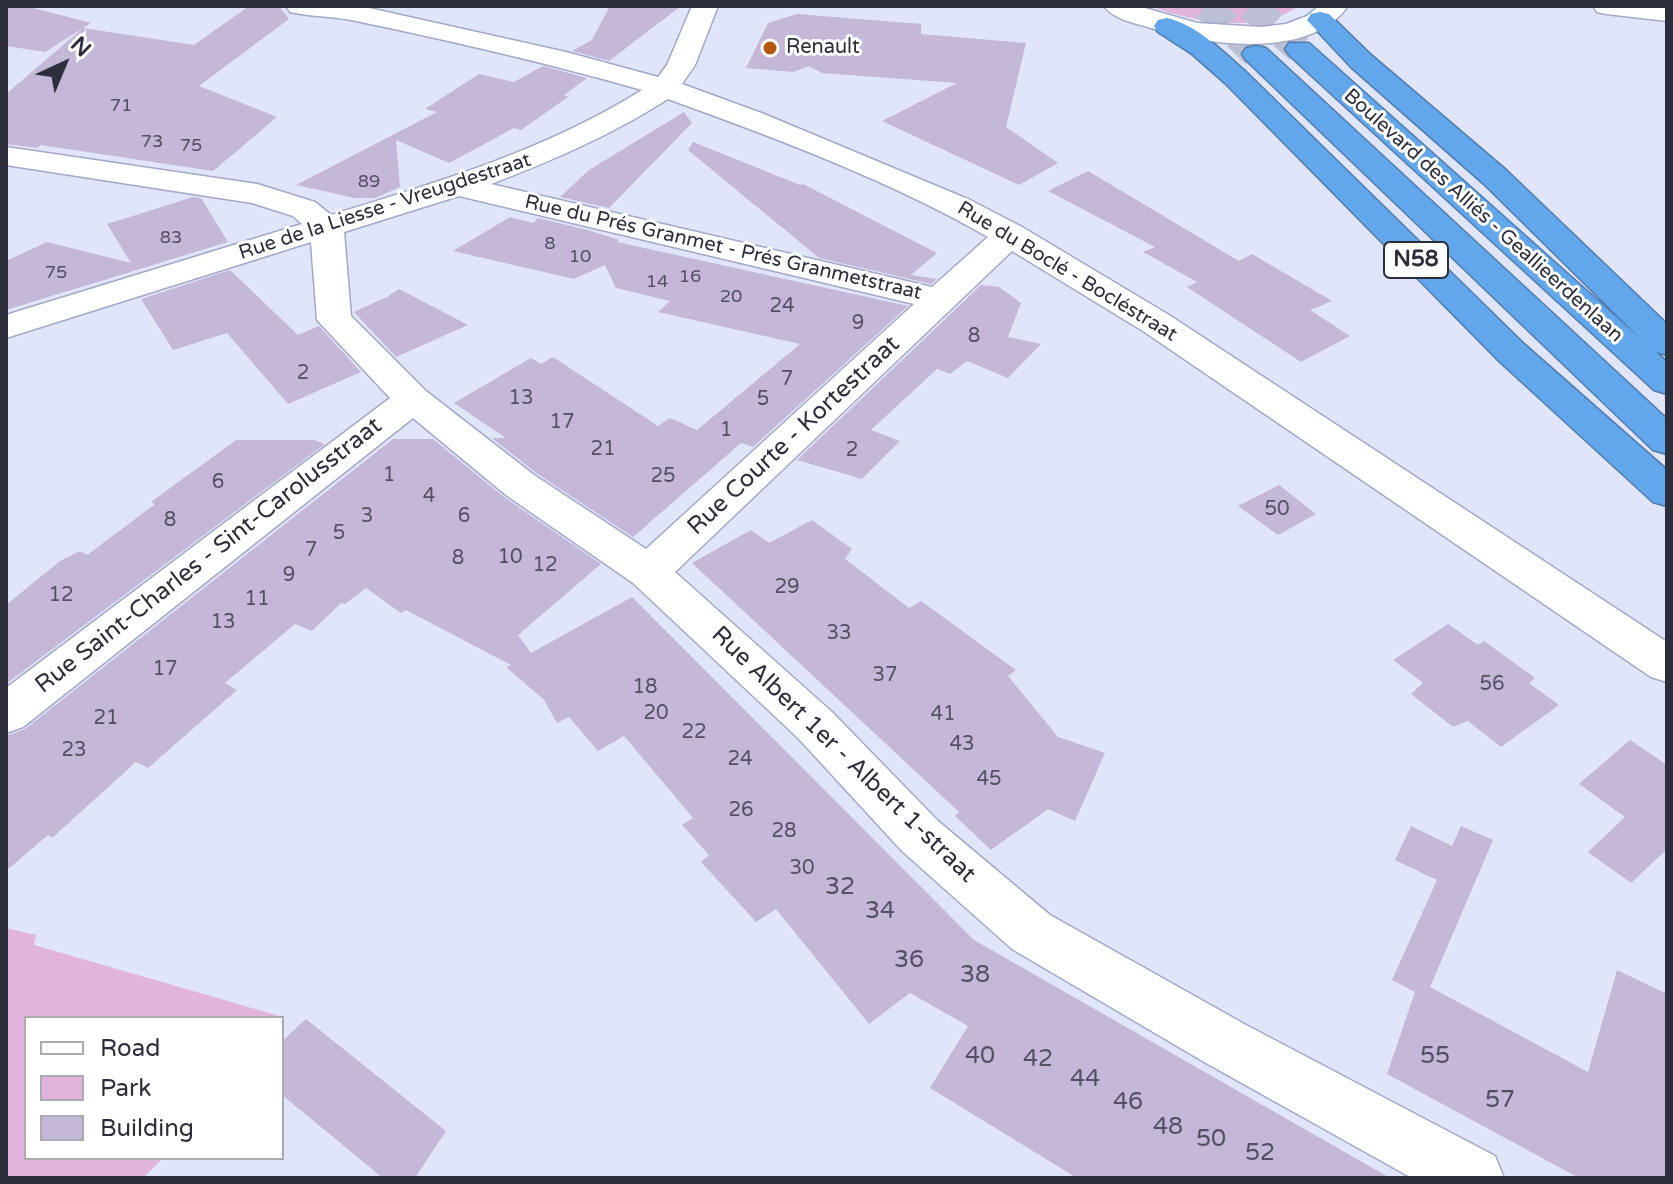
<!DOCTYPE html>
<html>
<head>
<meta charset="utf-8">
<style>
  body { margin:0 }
  #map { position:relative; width:1673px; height:1184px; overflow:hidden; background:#e1e5fa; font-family:"Varela Round",sans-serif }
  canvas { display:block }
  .frame { position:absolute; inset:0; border:8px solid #2c2e3b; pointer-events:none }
  .legend { position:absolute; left:24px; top:1016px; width:260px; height:144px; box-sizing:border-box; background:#fff; border:2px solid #ababb1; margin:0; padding:10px 14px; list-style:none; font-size:24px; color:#2c2e3b }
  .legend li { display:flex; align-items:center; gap:16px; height:40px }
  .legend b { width:40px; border:2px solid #ababb1 }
  .north { position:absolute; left:24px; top:24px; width:80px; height:80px; -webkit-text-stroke:6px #fff; paint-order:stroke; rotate:44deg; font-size:22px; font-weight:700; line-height:32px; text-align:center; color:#2c2e3b }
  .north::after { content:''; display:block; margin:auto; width:28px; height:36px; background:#2c2e3b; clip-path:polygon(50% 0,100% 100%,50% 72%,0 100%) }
</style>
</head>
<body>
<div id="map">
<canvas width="1673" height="1184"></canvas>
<div class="frame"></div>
<ul class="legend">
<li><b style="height:10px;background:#fff"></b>Road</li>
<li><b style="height:22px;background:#e1b4db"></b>Park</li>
<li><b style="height:22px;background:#c4b7d7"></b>Building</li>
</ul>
<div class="north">N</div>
</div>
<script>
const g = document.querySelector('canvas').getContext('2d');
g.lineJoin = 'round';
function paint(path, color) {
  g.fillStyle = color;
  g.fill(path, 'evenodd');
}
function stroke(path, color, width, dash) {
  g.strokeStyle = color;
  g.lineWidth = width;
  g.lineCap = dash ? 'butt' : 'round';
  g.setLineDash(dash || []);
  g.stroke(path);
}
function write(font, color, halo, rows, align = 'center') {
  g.font = font + ' "Varela Round",sans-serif';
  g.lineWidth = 6;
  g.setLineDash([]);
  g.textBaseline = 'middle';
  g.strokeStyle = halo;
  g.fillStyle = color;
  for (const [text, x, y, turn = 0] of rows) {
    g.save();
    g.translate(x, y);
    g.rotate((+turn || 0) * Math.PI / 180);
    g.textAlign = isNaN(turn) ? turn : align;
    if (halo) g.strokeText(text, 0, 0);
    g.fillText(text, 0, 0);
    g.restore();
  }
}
paint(new Path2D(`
  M1151,6H1299C1259,34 1194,23 1151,6Z
  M6,928L36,935L34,945L283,1017L26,1018V1158H163L143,1178H6Z`), '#e1b4db');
paint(new Path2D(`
  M6,6H26L91,23L45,52L6,46Z
  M249,6H279L289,19L199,86L277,117L213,171L41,145L37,148L6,144V94L83,28L194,45Z
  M610,6H681L609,61L572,51L592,40Z
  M797,14L921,24V34L1026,43L1006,127L1058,163L1019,185L882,121L957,83L822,73L809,66L793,72L746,68L768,23Z
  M543,66L587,78L564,95L568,97L521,130L514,128L449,163L396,140L400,187L375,198H355L296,185L437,112L425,109L479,74L514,82Z
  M684,112L692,123L609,208L560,197L589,170Z
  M693,142L800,185L803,184L937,253L911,275L937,279L931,284L819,258L688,150Z
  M1088,171L1239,261L1252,254L1332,301L1310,310L1350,336L1301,362L1187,287L1197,282L1143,252L1155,247L1048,191Z
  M193,197L201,198L228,242L6,310V261L47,242L131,263L107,224Z
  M510,217L533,223L538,218L588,230L619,240L617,242L908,306L753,447L741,443L633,537L536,473L492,438H506L454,403L531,358L541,364L553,357L658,426L670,418L697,430L800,344L658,312L670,301L616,288L605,265L574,279L453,251Z
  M230,270L298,335L319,326L361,372L288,404L227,333L173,350L141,299Z
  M981,285L999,287L1021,303L1008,337L1041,344L1008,378L967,361L950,374L937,369L871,430L900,441L862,479L797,460Z
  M399,289L468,325L396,357L354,312L387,297Z
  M393,439H433L504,497L601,564L518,635L531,653L632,597L974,940L1390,1178H1077L930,1088L968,1026L910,993L869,1024L776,909L756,922L701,862L709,855L682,825L693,818L624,736L598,751L569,717L557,723L544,700L506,667L511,665L406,610L401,613L366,588L345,604L341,603L312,631L295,624L225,683L237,690L148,768L136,762L52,838L48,835L6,871V736L25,729Z
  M236,440H315L325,444L6,684V605L60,561L80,551L87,555L155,504L151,502Z
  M1279,485L1316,514L1278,535L1238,506Z
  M812,520L852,549L845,559L909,608L921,601L1016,670L1008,676L1058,737L1105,753L1075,821L1048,809L991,850L955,816L959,812L692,563L751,530L769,543Z
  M1448,624L1478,645L1484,641L1535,678L1529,683L1559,705L1501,747L1468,721L1453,727L1411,694L1423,683L1393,660Z
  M1630,740L1667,765V849L1631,883L1588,852L1625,817L1579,784Z
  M1411,826L1452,846L1461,826L1493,840L1430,987L1588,1072L1617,970L1667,994V1178H1579L1387,1074L1415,992L1392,980L1437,880L1395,860Z
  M306,1019L446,1131L415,1178H383L282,1095V1041Z`), '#c4b7d7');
stroke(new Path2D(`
  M1206,6L1256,54
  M1251,6L1299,49`), '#bdc0d4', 29, [29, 14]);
const street = new Path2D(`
  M286,6H360L566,52L658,77L667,65L692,6H718L695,65L682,84L764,114L970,200L1022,227L1169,315L1667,642V682L1651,677L1143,331L1012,251L675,572L832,712L938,821L1050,915L1246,1025L1495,1156L1504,1178H1412L1206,1063L1012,949L902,851L798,738L633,583L506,495L413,418L23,727L6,733V688L390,398L317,320L311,242L6,338V315L302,224L293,216L252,203L6,165V147L257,184L315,202L331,215C439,182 546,150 642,90C548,63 452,41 356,21C334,16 312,17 290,12ZM668,99C773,137 891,181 988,237L932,287L491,184C554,160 611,135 668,99ZM459,196L914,304L646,549L534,475L426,391L351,316L344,232Z`);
const secondary = new Path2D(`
  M1104,6H1138L1197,23L1261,27L1286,24L1307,16L1319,6H1348C1310,61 1202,45 1148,27C1134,23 1113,19 1104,6Z
  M1593,6H1667V21L1606,14L1597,12Z`);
const highway = new Path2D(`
  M1320,12L1329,14L1371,55L1506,170L1667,324V355L1656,352L1667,362V394L1654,390L1289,55L1285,49L1289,43H1309L1643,341L1484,184L1351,67L1307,20L1311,14Z
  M1167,18C1197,25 1222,51 1245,71L1525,345L1667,470V506L1653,502L1499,361L1225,83L1192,54L1158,32L1154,26L1158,20Z
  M1256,46L1266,48L1667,419V454L1653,450L1246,60L1242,54L1246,48Z`);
stroke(street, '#a2a8c8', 3);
stroke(secondary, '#a2a8c8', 3);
stroke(highway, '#4f7cad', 3);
paint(street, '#fff');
paint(secondary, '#fff');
paint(highway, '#62a6eb');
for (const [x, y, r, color] of [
  [770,48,8,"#b55707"]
]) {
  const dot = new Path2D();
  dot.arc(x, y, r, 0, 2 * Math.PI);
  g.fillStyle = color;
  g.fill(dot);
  stroke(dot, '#fff', 3);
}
write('18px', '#525062', null, [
  ["71",121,106],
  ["73",152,142],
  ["75",191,146],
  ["89",369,182],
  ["83",171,238],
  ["8",550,244],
  ["10",580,257],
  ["75",56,273],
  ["16",690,277],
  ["14",657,282],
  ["20",731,297]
]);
write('20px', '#2c2e3b', '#fff', [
  ["Renault",786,48]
], 'left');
write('20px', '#2c2e3b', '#fff', [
  ["Rue de la Liesse - Vreugdestraat",385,207,-18],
  ["Boulevard des Alliés - Geallieerdenlaan",1483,216,42],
  ["Rue du Prés Granmet - Prés Granmetstraat",723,248,13],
  ["Rue du Boclé - Bocléstraat",1067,272,31]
]);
write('20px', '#525062', null, [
  ["24",782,307],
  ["9",858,324],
  ["8",974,337],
  ["2",303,374],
  ["7",787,380],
  ["13",521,399],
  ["5",763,400],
  ["17",562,423],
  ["1",726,431],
  ["21",603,450],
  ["2",852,451],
  ["1",389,476],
  ["25",663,477],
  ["6",218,483],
  ["4",429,497],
  ["50",1277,510],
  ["3",367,517],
  ["6",464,517],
  ["8",170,521],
  ["5",339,534],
  ["7",311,551],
  ["10",510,558],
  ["8",458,559],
  ["12",545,566],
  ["9",289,576],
  ["29",787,588],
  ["12",61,596],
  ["11",257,600],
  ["13",223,623],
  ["33",839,634],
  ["17",165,670],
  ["37",885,676],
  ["56",1492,685],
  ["18",645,688],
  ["20",656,714],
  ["41",943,715],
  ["21",106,719],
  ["22",694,733],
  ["43",962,745],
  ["23",74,751],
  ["24",740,760],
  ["45",989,780],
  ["26",741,811],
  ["28",784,832],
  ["30",802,869]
]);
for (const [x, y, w] of [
  [1416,260,64]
]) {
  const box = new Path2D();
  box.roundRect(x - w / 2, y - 18, w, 36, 6);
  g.fillStyle = '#fff';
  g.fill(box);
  stroke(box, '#2c2e3b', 2);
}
write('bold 22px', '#2c2e3b', null, [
  ["N58",1416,260]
]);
write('24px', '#2c2e3b', '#fff', [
  ["Rue Courte - Kortestraat",794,436,-43],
  ["Rue Saint-Charles - Sint-Carolusstraat",209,556,-38],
  ["Rue Albert 1er - Albert 1-straat",843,755,44]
]);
write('24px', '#525062', null, [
  ["32",840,888],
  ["34",880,912],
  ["36",909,961],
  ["38",975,976],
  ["40",980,1057],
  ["55",1435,1057],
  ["42",1038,1060],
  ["44",1085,1080],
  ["57",1500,1101],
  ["46",1128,1103],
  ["48",1168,1128],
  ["50",1211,1140],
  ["52",1260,1154]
]);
</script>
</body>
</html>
